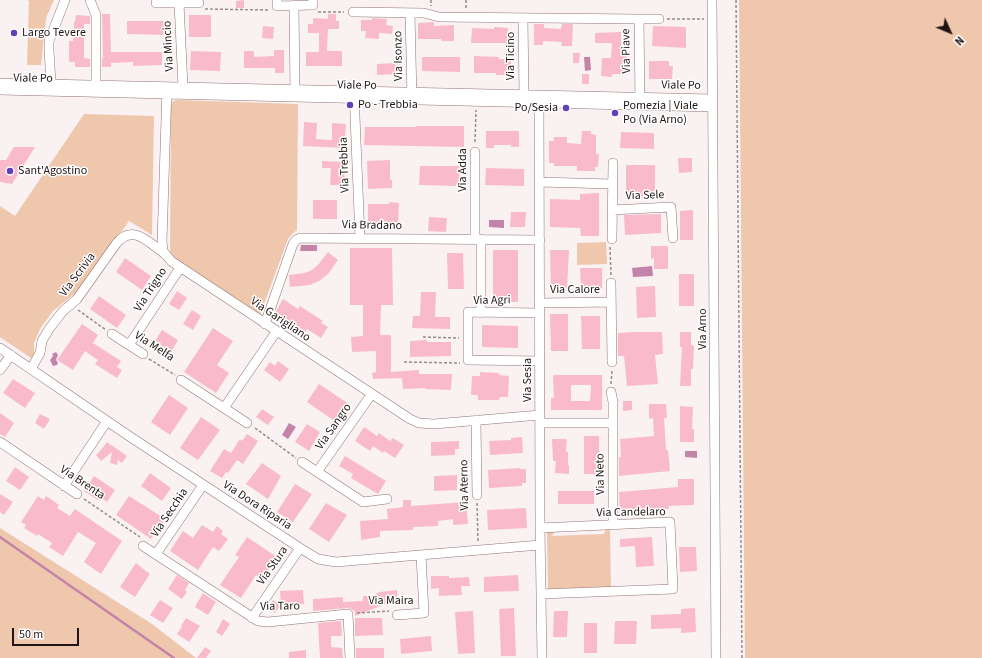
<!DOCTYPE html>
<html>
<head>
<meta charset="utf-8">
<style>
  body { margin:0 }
  #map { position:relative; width:982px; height:658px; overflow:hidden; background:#faf2f2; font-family:"Source Sans 3",sans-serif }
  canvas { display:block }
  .north { position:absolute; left:930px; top:12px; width:40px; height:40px; -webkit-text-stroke:3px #fff; paint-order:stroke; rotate:134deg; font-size:11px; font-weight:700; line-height:16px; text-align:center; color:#211414 }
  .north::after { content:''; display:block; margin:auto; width:14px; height:18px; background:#211414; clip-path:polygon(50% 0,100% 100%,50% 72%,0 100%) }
  .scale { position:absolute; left:12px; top:628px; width:67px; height:18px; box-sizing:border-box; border:2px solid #211414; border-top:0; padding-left:5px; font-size:12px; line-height:14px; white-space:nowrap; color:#211414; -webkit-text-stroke:3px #fff; paint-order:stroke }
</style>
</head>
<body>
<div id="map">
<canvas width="982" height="658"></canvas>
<div class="north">N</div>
<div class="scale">50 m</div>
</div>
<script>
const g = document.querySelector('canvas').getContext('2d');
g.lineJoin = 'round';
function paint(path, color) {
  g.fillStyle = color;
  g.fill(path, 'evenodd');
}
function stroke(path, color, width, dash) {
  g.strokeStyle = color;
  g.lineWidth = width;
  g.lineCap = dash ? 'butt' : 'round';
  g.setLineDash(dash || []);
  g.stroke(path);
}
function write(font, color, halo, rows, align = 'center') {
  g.font = font + ' "Source Sans 3",sans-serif';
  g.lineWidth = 3;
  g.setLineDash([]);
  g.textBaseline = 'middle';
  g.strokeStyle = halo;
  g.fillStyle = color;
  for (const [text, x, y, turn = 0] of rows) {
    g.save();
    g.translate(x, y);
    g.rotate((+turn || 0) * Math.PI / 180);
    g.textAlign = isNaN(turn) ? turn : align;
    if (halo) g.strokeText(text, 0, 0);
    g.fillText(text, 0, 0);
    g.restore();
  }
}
paint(new Path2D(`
  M27,0H54L46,18L41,65H27L29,1Z
  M739,0H982V658H745Z
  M177,100L298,104L297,230L292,234L288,239L260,315L177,260L170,252L171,106L173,101Z
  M84,114L154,116L152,235L129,221L84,286L53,311L40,329L34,343V356L31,358L0,337V206L15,216Z
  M606,242L607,264L577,265V243Z
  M0,528L152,624L196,658H0Z
  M606,529H610L611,587L548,589L547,531H555L552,536L604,534Z`), '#eec7ac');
paint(new Path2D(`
  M584,57H590L591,70L585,71Z
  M489,220H504V228L489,227Z
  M301,245H317V251H300Z
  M652,266L653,276L633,277L632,268Z
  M56,352L58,355L56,360L58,363L57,365L53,366L50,360L53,356L52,354Z
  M289,423L296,427L288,439L282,435Z
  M685,451H697V458L685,457Z`), '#c483a9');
stroke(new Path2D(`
  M0,537L174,658`), '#c483a9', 2.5);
paint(new Path2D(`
  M244,0V8H236V1Z
  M102,14H110L111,52H162V65L133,66V62L111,63V67H102V59L103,58Z
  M328,14H336V21H339V29H328L327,51H342V66H306V52H319V33H308V24H313V18L328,19Z
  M76,15L90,16V24H84V58L90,59V67H75V62H69V41H73L74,22H75Z
  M189,15H211V37H189Z
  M372,18L387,19L386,25L393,26L392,34L379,33V39L365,38L366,31H361V20H372Z
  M127,21H166V35L127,34Z
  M434,22V26L454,25V41H441V39H418V23Z
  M534,24H544V28L561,29L562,24H573L572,46H561L562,42L543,41V45H534Z
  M263,26L274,27L273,39L262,38Z
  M653,26L686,27V48L652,46Z
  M494,27L508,28L507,43H471L472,28L494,29Z
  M621,32V56H627L626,74H612V77L601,76L602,58H611L612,43H595V33Z
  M274,50H284V73H275V68H244V51H254V57L274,56Z
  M191,51L221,52L220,71L190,70Z
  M573,53H580L579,63H573Z
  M474,56L499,57V59H511V75H496V73H474Z
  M422,57H460V72L422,71Z
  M649,61H669V66H673L672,79H649Z
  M395,63L396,74L377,75V64Z
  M582,74H589V84H582Z
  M304,122L317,123L316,139L332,140V123L346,124L344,148L303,146Z
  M416,126H464V147L364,145L365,127H416Z
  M486,131H519V147H511V145H494V148H486Z
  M582,131H591V134L596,135V154H599L598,167H595V171H577V166H554V163H549V141H554V137H567V143L581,144Z
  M621,132L654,133V149L620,148Z
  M14,147H35L12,184L0,182V160H6Z
  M678,158H692V172L679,173Z
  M390,160V180H392V188L368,189L367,161Z
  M322,161L345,162L344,185H330L331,168H322Z
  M626,165H655V199H626Z
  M420,166H460L459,186L419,185Z
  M486,168L524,169V186L485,185Z
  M599,193V236H581L580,228L550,227V199L580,200V194Z
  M313,200H337V219H313Z
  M389,202L399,203L398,226L368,225V204H389Z
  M693,210V240H680V211Z
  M511,212H526L525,227H510Z
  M661,214V233L625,235L624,215Z
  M429,217L447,218L446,232L428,231Z
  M651,246H668V269H654V258L651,259Z
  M350,248H392L393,305H381L380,335H391V372L419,370V374H452L451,390L425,389V388L403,389L402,378L373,379L372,373L376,372V351L352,352L351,337L363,336V305H350Z
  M493,250H518V302H493Z
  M550,250H569L567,288L551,289Z
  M328,252L338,260L328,274L319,281L310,285L290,287L289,275L305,273L312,270L318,265Z
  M447,253H463L464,289H448Z
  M125,258L151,276L142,290L116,272Z
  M580,268H602V289H581Z
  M679,274H694V306H679Z
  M655,286L656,317L637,318L636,287Z
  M177,291L187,298L179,310L169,304Z
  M421,292H436L435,317H450V329L412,328L413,316H420Z
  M99,296L126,315L117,328L90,309Z
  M283,299L298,309L300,306L323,321L321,323L328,327L321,338L307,329L305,333L275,313Z
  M192,310L201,316L193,330L183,324Z
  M550,314H568V351H551Z
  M581,316H600V349H582Z
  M82,324L98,335L93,343L121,361L117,367L122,370L117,378L95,364L98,360L85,351L73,370L57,360Z
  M482,325L518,326V348L482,347Z
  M213,328L233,341L217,365L229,373L216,393L184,372Z
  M162,330L178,340L171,352L155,341Z
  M634,332H662L663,354L655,355L658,384L627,386L624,356H618V333Z
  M680,332H691V345L694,346L693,369H691V386H680L682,347H680Z
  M427,340V342H451V356L410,357V341Z
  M278,361L289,369L280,382L264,370L270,362L275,366Z
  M480,372L499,373V375L509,376L508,397H500L499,400H478V395H471L472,376H480Z
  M553,375H602V410H551V398H554ZM571,385H591L590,401H571Z
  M13,379L35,393L25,408L3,393Z
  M319,384L349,404L336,422L307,402Z
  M169,395L188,408L170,435L151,422Z
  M623,401H632V410L623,411Z
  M649,404H666L667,418H664L666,450H668L670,471L619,476V457H621L620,439L654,436L653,418L649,419Z
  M680,406L693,407L692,429H694V442H680Z
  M262,409L274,417L268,425L256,417Z
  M0,413L14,423L5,437L0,434Z
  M40,414L50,419L44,429L35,423Z
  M201,417L220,430L198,460L180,448Z
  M307,424L320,432L309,451L295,442Z
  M364,427L377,436L379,433L390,441L393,438L404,445L395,458L384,451L383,453L373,446L370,451L355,441Z
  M247,434L258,441L243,464L237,460L228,473L226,472L222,478L210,471L224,449L231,453L240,439L242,441Z
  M584,436H599V474H584Z
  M522,437L523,453L490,455L489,441L511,440V438Z
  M552,439H567L566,452H568V465H569V474L555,473L556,461H553Z
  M459,441V449H455V455L431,456V442Z
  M107,442L127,456L122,463L118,460L117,465L110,463L112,452L101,461L96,455L101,450Z
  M345,456L386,481L378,494L351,478L353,474L339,466Z
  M262,463L281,476L268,499L246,484Z
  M15,467L29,477L20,490L6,481Z
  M520,468V469H526V483H522V486L489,488L488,470Z
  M150,473L171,488L162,501L141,486Z
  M457,475V490L434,491V476Z
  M94,476L115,490L107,502L100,497L98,500L84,491Z
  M678,479H694V505L668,506L669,509L620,513L619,492L678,487Z
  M295,484L312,494L293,522L277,512Z
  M558,491H594V504H558Z
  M0,494L13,502L4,515L0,512Z
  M38,496L44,500L46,496L59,505L57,508L70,516L75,509L122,541L101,574L84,562L96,543L78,532L63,556L49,547L52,543L38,534L37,536L24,528L26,525L21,522Z
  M129,496L165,519L151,539L116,515Z
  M403,500H411V506L466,502L468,524L453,525V519L438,521V526L413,527V530L380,531V537L361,540L360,521L388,519L387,509L403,507Z
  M326,503L347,515L329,542L309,529Z
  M526,508L527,528L488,530L487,510Z
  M202,525L213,532L217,526L223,531L221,534L228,539L219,551L213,547L198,570L170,551L183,531L193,538Z
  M247,537L277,557L265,574L264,572L260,578L256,575L241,598L220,585L239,557L235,555Z
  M652,537L654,566L636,567L635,546L620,547V539Z
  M679,547H696L697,571L680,572Z
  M136,563L150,574L135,597L120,587Z
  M177,575L189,583L185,590L187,592L182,599L168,589Z
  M518,575L519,591L484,592V577Z
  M431,576H449V578L469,577L470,586H461L462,595L439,596V588L431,589Z
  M303,590L304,604L281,606L280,591Z
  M397,590L398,602L388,603L355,616V611L348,608L313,611V599L343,597V602L363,601V596H371L380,592Z
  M203,593L216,602L208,615L195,607Z
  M160,600L173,608L163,623L150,615Z
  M273,600L280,606L275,613L267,608Z
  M514,608L516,656H501L499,609Z
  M695,608L696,632L681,633V628L651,629V615L681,614V609Z
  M473,611L475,653L458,654L455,612Z
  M554,611H568L567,637H553Z
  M186,618L200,626L189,642L177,634L182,627L181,626Z
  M355,618H382L383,635L355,636Z
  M223,619L230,624L222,636L216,632Z
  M341,621L342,636H331V647L342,648L343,658H320L318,623Z
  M615,621H637L636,644H614Z
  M584,623H597V653H584Z
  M431,636L432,651L401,654L400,639Z
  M205,647L211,651L206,658H197Z
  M356,648H384V658H356Z
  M306,650V658H289V652Z`), '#f9bbcb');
const minor = new Path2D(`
  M90,0L96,15V85
  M156,0V3H199
  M277,0V6L313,5V0
  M712,0L716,658
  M179,3L183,87
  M294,5L295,95
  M353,12L424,13L439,17L639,19L640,104
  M410,13L412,98
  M523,18L524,95
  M639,19H659
  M0,83L713,99
  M51,84L49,50V41L65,0
  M167,88L162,241L163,251L171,261L410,419L419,423L434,424L540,415
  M0,90L713,107
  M354,92L360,238
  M539,97L540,528L542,658
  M540,182L612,184
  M612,210L671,207L673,238
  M475,239V152
  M612,239L613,163
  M611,283L612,362
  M540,303L611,302
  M481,313V239
  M540,313L468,312V360L540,361
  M265,324L293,244L296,240L300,238L540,240
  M112,334L143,354
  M129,345L180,268
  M0,348L129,436L300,548L318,559L336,562L540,545
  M31,369L40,353L42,341L49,329L63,311L77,299L116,244C132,223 148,242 165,254
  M0,370L11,355
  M181,380L247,423
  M611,392L613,402V525
  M224,408L276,332
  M476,420L477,495
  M540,423H613
  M0,442L77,494
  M302,462L363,502L387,499
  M317,472L371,395
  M64,486L107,421
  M540,528L670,522L673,589L541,594
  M143,546L258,621L268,622L348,614L350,658
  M156,554L203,485
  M397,615L424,613L421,555
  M252,618L300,548`);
stroke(minor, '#937272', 10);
stroke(new Path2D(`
  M431,0V6
  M466,0V8
  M736,0L742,658
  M205,9L269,10
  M318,12H344
  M667,19H704
  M475,142L476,110
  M610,247L611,275
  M78,310L106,330
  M423,337L459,338
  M149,359L175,375
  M404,362L460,363
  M611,384L612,370
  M255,428L296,458
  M84,499L140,537
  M477,503L478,541
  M357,613L389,611`), '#958b8b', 1.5, [3, 2]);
stroke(minor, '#fff', 9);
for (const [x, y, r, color] of [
  [14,33,4,"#5e40b8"],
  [350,105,4,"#5e40b8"],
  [566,108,4,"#5e40b8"],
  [615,113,4,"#5e40b8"],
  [10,171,4,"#5e40b8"]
]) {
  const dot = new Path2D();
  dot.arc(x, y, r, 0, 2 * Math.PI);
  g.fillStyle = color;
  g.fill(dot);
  stroke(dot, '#fff', 1.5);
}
write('12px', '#211414', '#fff', [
  ["Largo Tevere",22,33],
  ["Po - Trebbia",358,105],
  ["Pomezia | Viale",623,106],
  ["Po (Via Arno)",623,120],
  ["Po/Sesia",558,108,"right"],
  ["Sant'Agostino",18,171]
], 'left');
write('12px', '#211414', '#fff', [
  ["Via Mincio",169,46,-93],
  ["Via Piave",627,51,-91],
  ["Via Isonzo",399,56,-91],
  ["Via Ticino",511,56,-90],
  ["Viale Po",33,79,1],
  ["Viale Po",357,86,1],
  ["Viale Po",681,86,1],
  ["Via Trebbia",345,165,-92],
  ["Via Adda",463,170,-90],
  ["Via Sele",645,196,-2],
  ["Via Bradano",372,226,1],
  ["Via Scrivia",78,275,-53],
  ["Via Trigno",151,290,-57],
  ["Via Calore",575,290],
  ["Via Agri",492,301,-1],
  ["Via Garigliano",280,320,34],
  ["Via Arno",703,329,-90],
  ["Via Melfa",154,347,33],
  ["Via Sesia",528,380,-90],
  ["Via Sangro",334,427,-55],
  ["Via Neto",601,474,-91],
  ["Via Brenta",82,483,34],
  ["Via Aterno",465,485,-91],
  ["Via Dora Riparia",257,506,33],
  ["Via Secchia",170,513,-56],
  ["Via Candelaro",631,513,-1],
  ["Via Stura",273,566,-55],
  ["Via Maira",391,601],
  ["Via Taro",280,607,-1]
]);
</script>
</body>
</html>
